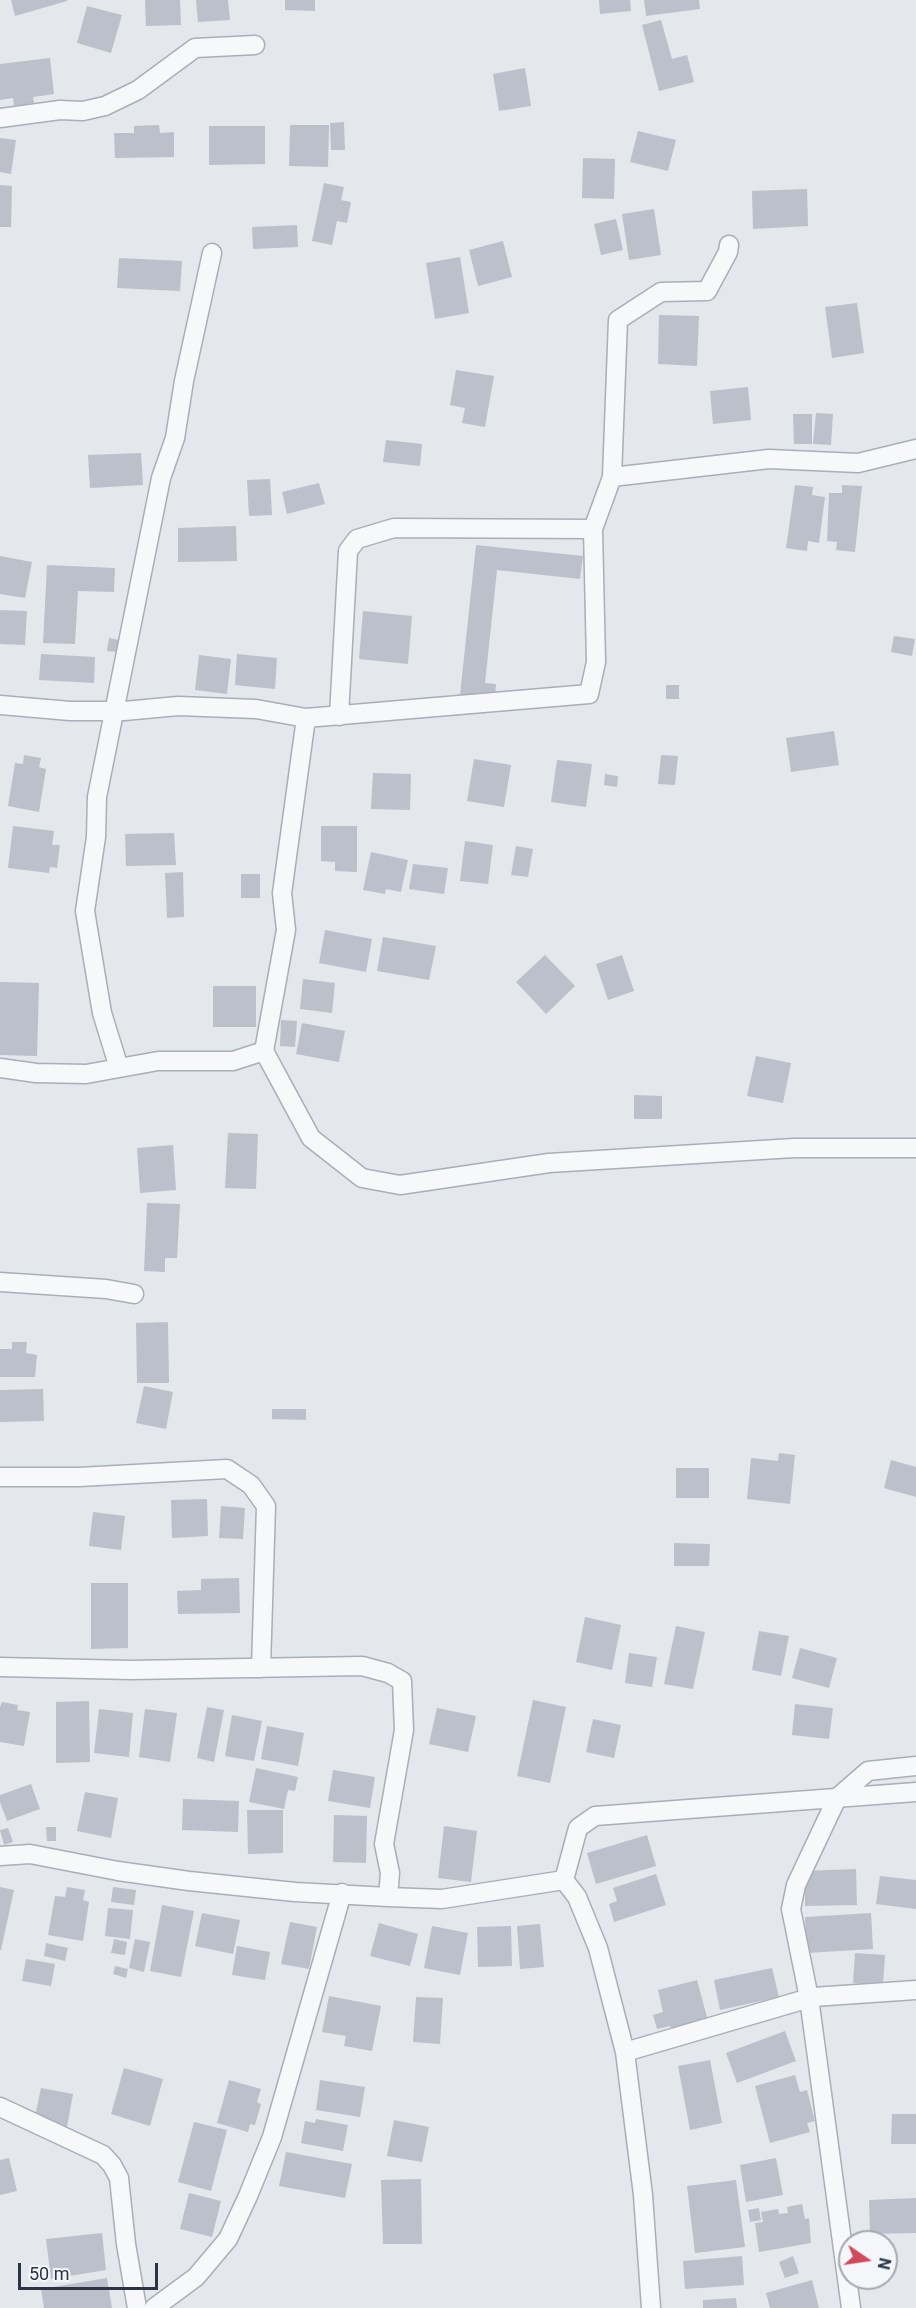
<!DOCTYPE html>
<html>
<head>
<meta charset="utf-8">
<style>
  body { margin:0 }
  #map { position:relative; width:916px; height:2308px; overflow:hidden; background:#e4e7ec; font-family:Roboto,sans-serif }
  canvas { display:block }
  .north { position:absolute; left:838px; top:2230px; width:60px; height:60px; box-sizing:border-box; background:#f4f6f9; border:2px solid #a4a8b1; border-radius:50%; rotate:103deg; font-size:16px; font-weight:700; line-height:24px; text-align:center; color:#2b3445 }
  .north::after { content:''; display:block; margin:auto; width:21px; height:27px; background:#d1495b; clip-path:polygon(50% 0,100% 100%,50% 72%,0 100%) }
  .scale { position:absolute; left:18px; top:2263px; width:140px; height:27px; box-sizing:border-box; border:3px solid #2b3445; border-top:0; padding-left:8px; font-size:18px; line-height:21px; white-space:nowrap; color:#2b3445; -webkit-text-stroke:4px #f4f6f9; paint-order:stroke }
</style>
</head>
<body>
<div id="map">
<canvas width="916" height="2308"></canvas>
<div class="north">N</div>
<div class="scale">50 m</div>
</div>
<script>
const g = document.querySelector('canvas').getContext('2d');
g.lineJoin = 'round';
function paint(path, color) {
  g.fillStyle = color;
  g.fill(path, 'evenodd');
}
function stroke(path, color, width, dash) {
  g.strokeStyle = color;
  g.lineWidth = width;
  g.lineCap = dash ? 'butt' : 'round';
  g.setLineDash(dash || []);
  g.stroke(path);
}
paint(new Path2D(`
  M11,0H67V1L15,16Z
  M145,0H180L181,25L146,26Z
  M196,0H228L230,20L198,22Z
  M285,0H315V11L285,10Z
  M599,0H630L631,11L600,14Z
  M644,0H699L700,9L646,16Z
  M87,6L122,15L111,53L77,43Z
  M661,20L672,59L687,55L694,82L659,91L642,25Z
  M50,58L54,94L33,97L34,103L14,106L13,98L0,100V64Z
  M525,68L531,106L499,111L493,74Z
  M344,122L345,150H331L330,123Z
  M159,125L160,133L174,132V157L115,158L114,133H134V126Z
  M290,125H329L328,167L289,166Z
  M209,126H265V164L209,165Z
  M638,131L676,140L668,171L630,162Z
  M0,138L16,140L11,174L0,172Z
  M583,158L615,159L614,199L582,198Z
  M324,183L344,187L341,200L351,202L347,223L337,221L332,245L312,241Z
  M0,185L12,186L11,227H0Z
  M807,189L808,226L753,229L752,191Z
  M654,209L661,255L629,260L622,214Z
  M616,219L623,250L601,255L594,224Z
  M297,225L298,247L253,249L252,227Z
  M503,241L512,277L478,286L469,250Z
  M460,257L469,313L435,319L426,263Z
  M119,258L182,261L180,291L117,288Z
  M857,303L864,353L832,358L825,307Z
  M659,315L699,316L697,366L658,364Z
  M456,370L494,376L485,427L462,423L465,408L450,405Z
  M748,387L751,420L713,424L710,391Z
  M816,413L833,414L831,445L813,444Z
  M793,414H812V444H794Z
  M386,440L422,444L420,466L383,462Z
  M141,453L143,485L90,488L88,455Z
  M270,479L272,515L249,516L247,480Z
  M319,483L325,504L287,514L282,492Z
  M795,485L813,487L812,495L825,497L819,543L808,541L807,551L786,548Z
  M842,485L862,486L855,552L836,550L837,542L827,541L829,493H842Z
  M236,526L237,561L178,562V528Z
  M476,545L583,556L580,579L497,570L485,683L496,684L495,699L460,695Z
  M0,556L32,562L25,598L0,594Z
  M47,565L115,568L114,592L78,591L75,644L43,643Z
  M0,610L27,611L25,645L0,644Z
  M363,611L412,616L408,664L359,659Z
  M894,636L915,639L912,656L891,652Z
  M109,638L120,640L119,652L107,651Z
  M41,654L95,657L94,683L39,680Z
  M237,654L277,658L275,689L235,685Z
  M199,655L231,659L227,694L195,690Z
  M666,685H679V699H666Z
  M834,731L839,765L791,772L786,738Z
  M24,755L41,758L39,767L46,769L39,812L8,806L15,763L23,764Z
  M661,755L678,756L675,785L658,784Z
  M474,759L511,765L504,807L467,801Z
  M557,760L592,764L586,807L551,802Z
  M373,773L411,774L410,810L371,809Z
  M605,774L618,776L617,787L604,785Z
  M13,826L54,831L52,845H60L57,868L50,867L49,873L8,868Z
  M321,826H357V872L335,871V862L321,861Z
  M174,833L176,865L126,866L125,834Z
  M465,841L493,845L488,884L460,881Z
  M516,846L533,849L528,877L511,875Z
  M371,852L408,860L401,892L386,889L385,894L363,890Z
  M413,864L448,868L444,894L409,889Z
  M183,872L184,917L167,918L165,873Z
  M241,874H260V898H241Z
  M325,930L372,939L366,972L319,963Z
  M383,937L436,946L429,980L377,971Z
  M545,955L575,986L546,1014L516,982Z
  M622,955L634,991L608,1000L596,964Z
  M303,979L335,983L332,1013L300,1009Z
  M0,982L39,983L37,1056L0,1055Z
  M213,986H256V1027H213Z
  M281,1020L297,1021L295,1047L280,1046Z
  M302,1023L345,1031L339,1062L296,1054Z
  M756,1056L791,1063L783,1103L747,1096Z
  M634,1095L662,1096V1119H634Z
  M228,1133L258,1134L256,1189L225,1188Z
  M173,1145L176,1190L140,1193L137,1148Z
  M147,1203L180,1204L177,1258H165V1272L144,1271Z
  M168,1322L169,1383H137L136,1323Z
  M12,1342H27L26,1353L37,1355L35,1377H0V1349H12Z
  M144,1386L173,1392L166,1429L136,1423Z
  M43,1389L44,1421L0,1422V1390Z
  M272,1409H306V1420L272,1419Z
  M779,1453L795,1455L790,1504L747,1499L751,1458L778,1461Z
  M891,1460L916,1467V1497L884,1488Z
  M676,1468H709V1498H676Z
  M207,1499L208,1536L172,1538L171,1500Z
  M221,1506L245,1508L243,1539L219,1538Z
  M93,1512L125,1516L121,1550L89,1546Z
  M674,1543L710,1544L709,1566H674Z
  M239,1578L240,1613L178,1614L177,1591L201,1590V1579Z
  M91,1583H128V1648L91,1649Z
  M585,1617L621,1625L612,1670L576,1662Z
  M676,1626L705,1632L693,1689L664,1684Z
  M759,1631L789,1636L781,1676L752,1670Z
  M800,1648L837,1658L829,1688L792,1678Z
  M629,1653L657,1657L652,1687L625,1683Z
  M533,1700L566,1707L550,1783L517,1776Z
  M89,1701L90,1762L56,1763V1702Z
  M2,1702L18,1705L17,1710L30,1712L24,1746L0,1742V1707Z
  M795,1704L833,1708L829,1739L792,1735Z
  M207,1707L224,1710L214,1762L197,1758Z
  M437,1708L476,1716L468,1752L429,1744Z
  M99,1709L133,1713L129,1757L94,1753Z
  M145,1709L177,1713L170,1762L139,1757Z
  M232,1715L262,1721L254,1761L225,1756Z
  M593,1719L621,1725L614,1758L586,1752Z
  M267,1726L304,1733L298,1766L261,1759Z
  M256,1768L298,1777L295,1791L288,1790L284,1809L249,1802Z
  M333,1770L375,1777L370,1808L328,1801Z
  M31,1784L40,1809L7,1821L0,1802V1795Z
  M85,1792L118,1798L111,1838L77,1831Z
  M183,1799L239,1801L238,1832L182,1830Z
  M247,1810H283V1853L248,1854Z
  M334,1815L367,1816L366,1863L333,1862Z
  M444,1826L477,1831L471,1882L438,1878Z
  M46,1827H56V1841H47Z
  M8,1828L13,1842L4,1845L0,1830Z
  M647,1835L656,1866L596,1884L587,1853Z
  M856,1869L857,1905L805,1906V1871Z
  M656,1874L666,1905L614,1922L609,1904L617,1901L613,1888Z
  M880,1876L916,1880V1909L876,1904Z
  M0,1887L14,1890L1,1950H0Z
  M67,1887L85,1890L83,1900L89,1902L83,1941L48,1935L55,1896L65,1897Z
  M113,1887L136,1890L134,1905L111,1902Z
  M162,1905L194,1911L181,1977L150,1971Z
  M108,1908L133,1910L130,1939L105,1936Z
  M202,1913L240,1920L233,1954L195,1946Z
  M871,1913L873,1949L806,1953L805,1917Z
  M290,1922L317,1927L309,1969L281,1964Z
  M379,1923L418,1934L410,1966L370,1956Z
  M540,1924L544,1967L520,1969L517,1926Z
  M432,1926L468,1933L460,1975L424,1968Z
  M511,1926L512,1966L478,1967L477,1927Z
  M114,1939L127,1942L125,1955L111,1953Z
  M135,1939L150,1942L144,1972L129,1968Z
  M46,1943L68,1948L65,1961L44,1956Z
  M237,1946L270,1952L265,1980L232,1975Z
  M855,1953L885,1955L883,1985L853,1983Z
  M26,1959L55,1964L51,1986L22,1981Z
  M115,1966L128,1969L126,1978L113,1974Z
  M772,1968L779,1997L720,2010L714,1980Z
  M697,1980L708,2021L672,2030L670,2026L657,2029L653,2015L663,2012L658,1990Z
  M329,1996L381,2006L372,2051L344,2046L346,2036L322,2032Z
  M416,1997L443,1998L440,2044L413,2042Z
  M785,2031L796,2061L737,2083L726,2053Z
  M710,2060L722,2123L690,2130L678,2066Z
  M124,2068L163,2079L150,2126L111,2114Z
  M795,2075L800,2092L807,2090L815,2121L807,2123L810,2132L770,2143L755,2086Z
  M229,2080L261,2089L257,2102L261,2104L255,2125L250,2124L248,2132L217,2123Z
  M320,2080L365,2087L360,2117L316,2110Z
  M41,2088L73,2094L67,2127L34,2121Z
  M892,2114H916V2144H891Z
  M316,2119L348,2125L343,2151L301,2143L305,2121L315,2123Z
  M394,2120L429,2127L422,2162L387,2156Z
  M194,2122L227,2130L211,2191L178,2182Z
  M286,2152L352,2164L345,2198L279,2186Z
  M9,2158L17,2191L0,2195V2160Z
  M776,2158L783,2195L746,2202L740,2165Z
  M421,2179L422,2244H383L381,2180Z
  M736,2180L745,2247L695,2253L687,2186Z
  M189,2193L221,2201L212,2237L180,2229Z
  M916,2198V2233L870,2234L869,2200Z
  M802,2204L805,2219L809,2218L811,2243L759,2252L755,2223L763,2222L761,2212L778,2209L779,2214L788,2213L787,2207Z
  M759,2208L761,2220L750,2222L748,2210Z
  M102,2233L106,2270L51,2279L46,2239Z
  M742,2256L744,2285L685,2289L683,2261Z
  M793,2256L799,2273L785,2278L779,2262Z
  M107,2278L112,2308H44L41,2289Z
  M812,2280L819,2308H770L766,2293Z
  M736,2298L737,2308H703V2300Z`), '#bbc0ca');
const street = new Path2D(`
  M0,118L60,110L83,111L105,106L138,90L195,48L255,45
  M612,477L769,459L858,463L916,449
  M0,705L70,711H124L178,706L256,709L306,718L589,694L596,662L593,529L612,477L618,320L661,292L707,291L728,252L729,245
  M339,716L348,551L357,539L394,528L593,529
  M306,718L282,893L286,930L264,1051L311,1138L362,1178L400,1185L549,1163L794,1148H916
  M0,1068L36,1073L86,1074L158,1061H233L264,1051
  M119,1068L102,1013L85,911L96,837L97,797L161,478L175,438L184,381L212,253
  M0,1282L106,1289L134,1294
  M0,1477H79L227,1469L251,1485L266,1506L261,1668
  M0,1667L131,1670L362,1666L388,1673L402,1681L404,1730L384,1844L390,1873L388,1897
  M0,1856L30,1854L118,1871L189,1881L295,1892L388,1897L442,1899L564,1880L577,1897L598,1948L625,2052L643,2195L651,2308
  M564,1880L578,1828L595,1816L916,1792
  M625,2052L813,1997L916,1990
  M0,2107L103,2155L112,2165L119,2178L126,2244L137,2308
  M154,2308L196,2277L228,2239L248,2196L272,2137L342,1893
  M851,2308L809,1998L791,1909L796,1885L837,1798L868,1771L916,1766`);
stroke(street, '#a9aeb7', 21);
stroke(street, '#f7f8fa', 18);
</script>
</body>
</html>
